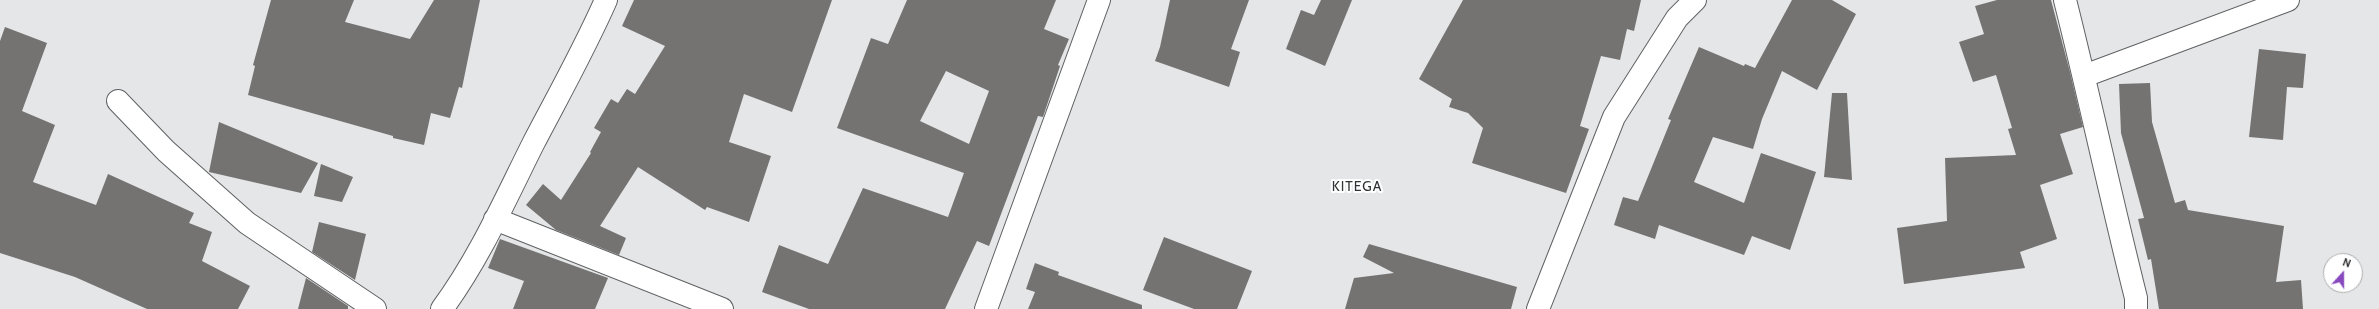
<!DOCTYPE html>
<html>
<head>
<meta charset="utf-8">
<style>
  body { margin:0 }
  #map { position:relative; width:2379px; height:309px; overflow:hidden; background:#e4e6e8; font-family:Cabin,sans-serif }
  canvas { display:block }
  .north { position:absolute; left:2323px; top:253px; width:40px; height:40px; box-sizing:border-box; background:#fff; border:1px solid #acacad; border-radius:50%; rotate:21deg; font-size:11px; font-weight:700; line-height:16px; text-align:center; color:#2f3031 }
  .north::after { content:''; display:block; margin:auto; width:14px; height:18px; background:#8849bf; clip-path:polygon(50% 0,100% 100%,50% 72%,0 100%) }
</style>
</head>
<body>
<div id="map">
<canvas width="2379" height="309"></canvas>
<div class="north">N</div>
</div>
<script>
const g = document.querySelector('canvas').getContext('2d');
g.lineJoin = 'round';
function paint(path, color) {
  g.fillStyle = color;
  g.fill(path, 'evenodd');
}
function stroke(path, color, width, dash) {
  g.strokeStyle = color;
  g.lineWidth = width;
  g.lineCap = dash ? 'butt' : 'round';
  g.setLineDash(dash || []);
  g.stroke(path);
}
function write(font, color, halo, rows, align = 'center') {
  g.font = font + ' Cabin,sans-serif';
  g.lineWidth = 4;
  g.setLineDash([]);
  g.textBaseline = 'middle';
  g.strokeStyle = halo;
  g.fillStyle = color;
  for (const [text, x, y, turn = 0] of rows) {
    g.save();
    g.translate(x, y);
    g.rotate((+turn || 0) * Math.PI / 180);
    g.textAlign = isNaN(turn) ? turn : align;
    if (halo) g.strokeText(text, 0, 0);
    g.fillText(text, 0, 0);
    g.restore();
  }
}
paint(new Path2D(`
  M271,0H354L345,22L410,39L434,0H480L462,88L459,87L450,118L431,113L424,145L393,138V136L248,95L255,66L253,65Z
  M634,0H832L792,112L744,94L729,142L771,156L749,222L707,207L705,210L638,167L600,226L626,238L619,255L556,230L526,205L543,184L561,200L591,153L590,152L601,132L594,128L611,99L618,103L627,89L635,94L665,46L622,26Z
  M907,0H1056L1044,29L1069,39L1058,65L1060,66L1043,117L1038,116L989,246L977,241L945,309H809L762,292L779,245L828,264L863,188L948,217L964,173L837,128L871,38L888,44ZM946,71L989,91L969,144L920,121Z
  M1170,0H1249L1231,49L1240,52L1229,87L1155,61L1160,47Z
  M1321,0H1352L1325,66L1286,49L1301,10L1314,15Z
  M1463,0H1641L1634,31L1627,29L1620,60L1601,56L1580,126L1589,129L1566,193L1472,163L1483,128L1468,113L1449,107L1452,99L1419,79Z
  M1792,0H1832L1856,14L1817,90L1782,71L1762,119L1753,149L1713,137L1694,182L1744,203L1761,153L1816,172L1790,250L1752,236L1744,255L1659,225L1655,239L1614,225L1623,197L1638,201L1671,120L1668,119L1699,47L1744,66L1745,64L1755,68Z
  M1997,0H2051L2070,72L2083,127L2060,134L2073,174L2040,185L2057,239L2020,252L2025,268L1904,284L1897,228L1947,221L1945,158L2016,155L2008,129L2012,128L1996,75L1973,82L1959,42L1984,34L1975,6Z
  M5,27L47,43L22,111L55,125L33,182L96,205L108,174L194,213L189,223L212,232L202,261L250,286L238,309H147L75,277L0,253V41Z
  M2259,49L2306,54L2303,88L2287,87L2283,140L2249,137Z
  M2150,83L2152,122L2175,203L2185,200L2188,210L2284,226L2276,282L2301,280L2303,309H2159L2151,259L2148,260L2138,219L2144,218L2121,133L2119,84Z
  M1832,93H1847L1852,180L1824,177Z
  M219,122L318,163L301,193L209,172Z
  M321,164L353,177L342,202L314,196Z
  M319,222L366,234L355,280L312,252Z
  M1164,237L1252,271L1237,309H1194L1143,290Z
  M500,239L608,278L595,309H513L524,281L488,268Z
  M1369,244L1517,287L1511,309H1345L1354,278L1394,273L1363,257Z
  M1035,263L1059,272L1058,275L1142,305V309H1028L1035,292L1026,289Z
  M306,278L348,306V309H298Z`), '#757372');
const minor = new Path2D(`
  M2065,0C2090,99 2111,199 2136,298V309
  M2084,76L2288,0
  M118,101L166,151L247,223L375,309
  M495,219L722,309
  M442,309C479,259 505,200 533,144C558,96 584,50 606,0
  M986,309L1099,0
  M1538,309L1614,117L1677,18L1695,0`);
stroke(minor, '#5f6162', 24);
stroke(minor, '#fff', 22);
g.letterSpacing = '1px';
write('14px', '#323334', '#fff', [
  ["KITEGA",1357,187]
]);
g.letterSpacing = '0px';
</script>
</body>
</html>
